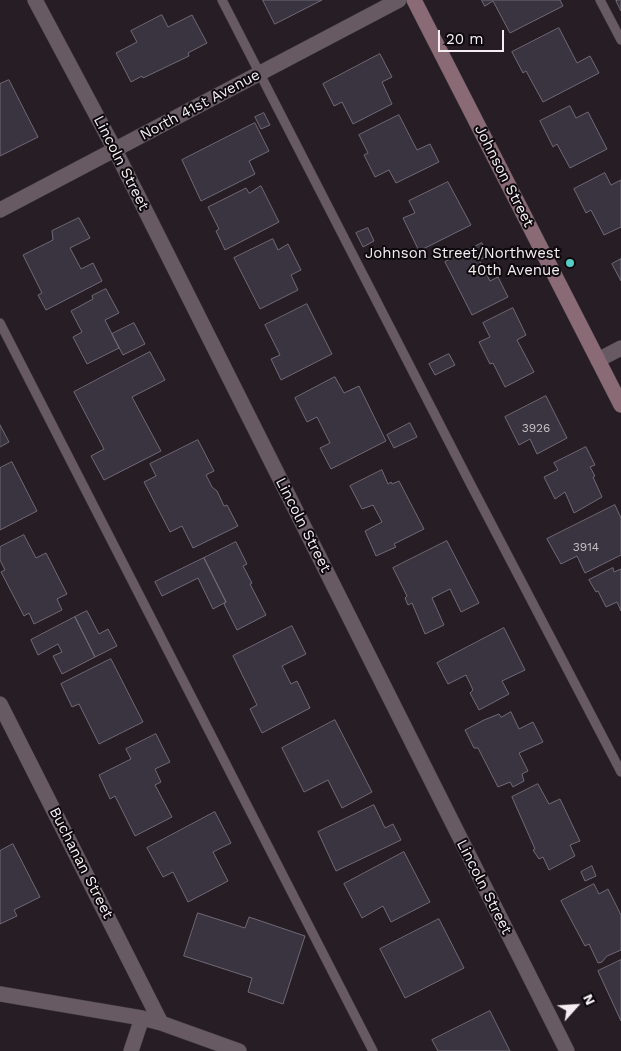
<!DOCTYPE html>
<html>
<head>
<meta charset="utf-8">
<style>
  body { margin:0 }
  #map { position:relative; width:621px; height:1051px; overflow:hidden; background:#271d25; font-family:"Work Sans",sans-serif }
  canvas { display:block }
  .north { position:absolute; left:551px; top:981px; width:50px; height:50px; -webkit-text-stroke:4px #0d090c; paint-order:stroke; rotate:64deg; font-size:14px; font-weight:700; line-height:20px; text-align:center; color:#f4edf2 }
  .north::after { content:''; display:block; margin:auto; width:18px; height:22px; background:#f4edf2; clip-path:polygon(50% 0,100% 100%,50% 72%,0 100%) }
  .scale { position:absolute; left:438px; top:30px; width:66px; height:22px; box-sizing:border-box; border:2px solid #f4edf2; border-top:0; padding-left:6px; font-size:15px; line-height:18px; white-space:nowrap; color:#f4edf2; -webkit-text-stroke:4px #0d090c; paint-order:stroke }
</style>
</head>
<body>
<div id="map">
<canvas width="621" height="1051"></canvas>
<div class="north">N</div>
<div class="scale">20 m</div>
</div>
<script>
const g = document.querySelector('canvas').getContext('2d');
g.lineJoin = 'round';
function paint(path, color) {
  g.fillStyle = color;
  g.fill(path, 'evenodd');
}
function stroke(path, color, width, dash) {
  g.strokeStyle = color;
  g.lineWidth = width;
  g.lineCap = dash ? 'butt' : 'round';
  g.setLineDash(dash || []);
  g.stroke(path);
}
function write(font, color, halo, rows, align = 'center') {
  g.font = font + ' "Work Sans",sans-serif';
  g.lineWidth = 4;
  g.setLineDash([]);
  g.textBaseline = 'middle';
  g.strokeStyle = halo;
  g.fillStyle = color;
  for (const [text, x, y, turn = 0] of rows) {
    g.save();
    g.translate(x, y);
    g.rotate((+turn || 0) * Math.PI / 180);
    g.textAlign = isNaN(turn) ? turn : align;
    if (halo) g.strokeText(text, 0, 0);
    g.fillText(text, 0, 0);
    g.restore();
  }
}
const building = new Path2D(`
  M263,0H322L275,24Z
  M482,0H560L563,6L510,33L493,1L485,6Z
  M621,0V11L616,1Z
  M162,15L168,27L192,15L207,43L188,53L189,56L143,78L142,76L131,82L116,53L137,42L131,31Z
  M559,28L577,63L590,56L599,73L543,102L526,71L523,73L512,52Z
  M380,54L392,77L382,82L392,104L353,124L342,102L334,106L323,84Z
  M9,80L38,137L0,156V84Z
  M570,106L576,118L588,112L607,149L570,168L557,144L553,147L540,121Z
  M264,113L270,125L261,129L255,117Z
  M399,115L417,150L430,144L439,162L396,183L389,170L375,177L364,155L368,153L359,135Z
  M255,123L269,151L249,161L255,174L201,201L182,160Z
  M605,173L611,185L621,180V227L604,235L591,210L586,213L574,189Z
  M448,182L471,225L419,251L403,218L415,213L409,201Z
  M261,186L279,222L225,250L216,231L219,229L208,207L246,188L249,193Z
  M79,218L90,238L70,248L81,269L93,263L102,281L46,310L38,295L42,293L23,255L53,240L52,231Z
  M368,228L374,241L363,247L356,233Z
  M273,239L278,250L288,244L301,270L291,275L298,290L260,309L234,258Z
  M482,243L488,256L479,260L490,281L498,277L508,297L472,315L445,262Z
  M621,259V281L612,264Z
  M106,289L119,313L105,320L119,348L87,364L73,337L82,332L71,311L93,299L92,296Z
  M307,304L332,354L281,380L271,359L280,355L265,325Z
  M513,308L526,335L517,340L534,372L505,387L493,363L490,364L479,342L490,337L483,323Z
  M134,323L145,344L123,355L112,334Z
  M150,352L165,380L132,397L161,451L104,480L91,456L104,449L74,392Z
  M449,354L455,365L435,375L429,364Z
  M335,377L344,393L359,386L386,441L331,469L320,448L330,443L317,417L307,422L295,398Z
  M546,396L567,438L537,454L530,439L519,445L505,417Z
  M410,423L417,437L394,448L387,435Z
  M0,425L9,442L0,447Z
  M198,440L214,471L206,475L212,487L217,491L224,506L227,505L238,526L193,548L182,526L170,532L144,482L156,476L150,464Z
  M586,447L595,465L590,467L595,476L593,477L602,497L574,513L565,492L555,499L544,477L558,470L554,463Z
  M12,462L37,511L0,530V468Z
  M382,470L388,484L391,482L392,484L399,481L424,529L394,544L396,547L376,556L365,531L382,522L373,505L362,509L350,486Z
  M615,505L621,518V555L585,573L577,556L561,564L547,539Z
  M24,535L36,558L46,553L67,594L57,599L62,610L34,624L29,613L24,616L1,572L5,570L0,560V547Z
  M447,541L479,603L461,612L450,589L432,598L444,625L425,634L412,603L408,605L405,598L407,596L393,568Z
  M236,542L247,564L243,566L252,583L250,584L266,615L237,630L224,604L226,602L204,558Z
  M204,558L226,602L213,609L198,578L162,596L155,582Z
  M613,568L614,572L621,569V611L617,602L606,607L598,591L596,592L589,580Z
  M87,611L99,634L108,629L117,646L95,657L75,617Z
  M75,617L95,657L62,674L53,656L62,652L58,644L38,655L31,640Z
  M292,626L306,654L282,666L291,684L297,681L310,708L262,733L250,709L257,705L233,656Z
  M504,628L525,670L502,681L509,694L479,710L470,693L473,690L466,675L448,684L437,663Z
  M111,659L143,722L99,744L79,704L72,707L61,684Z
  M511,712L519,729L533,722L543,742L519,753L528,771L522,774L524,781L513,787L510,782L498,787L478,748H474L465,730L484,720L499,714L501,717Z
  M335,720L372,792L342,808L328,780L304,792L282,748Z
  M156,734L170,762L155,769L161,782L155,785L172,817L135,836L115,796L110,799L99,775L131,759L126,749Z
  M538,784L549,804L560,799L580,841L570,845L575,856L549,870L543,857L539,859L533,850L535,849L512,797Z
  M374,805L385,828L393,824L401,840L336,871L318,832Z
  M215,812L231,843L213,852L228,881L188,902L173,872L163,877L147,848Z
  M13,844L40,897L14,910L17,916L0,924V851Z
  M404,852L430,902L391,922L383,906L362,918L344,884Z
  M592,866L596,876L585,881L581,872Z
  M594,884L599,894L608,889L621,915V950L607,956L602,962L598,963L589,944L585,946L561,901Z
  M198,913L245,928L249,917L305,936L283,1004L248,992L252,978L184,956Z
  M439,919L464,968L405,998L380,949Z
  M621,960V1021L598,971Z
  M490,1011L510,1051H438L432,1040Z`);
paint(building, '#39343f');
stroke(building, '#706a77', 1);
const lane = new Path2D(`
  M222,0L470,483L621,772
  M600,0L621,40
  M0,323L373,1051`);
const street = new Path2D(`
  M35,0L115,150L567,1051
  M0,210L399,0
  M598,360L621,348
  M0,704L161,1023
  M0,994L142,1018L161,1023L239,1051
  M131,1051L142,1018`);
const secondary = new Path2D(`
  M414,0L621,405`);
stroke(lane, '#423a40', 10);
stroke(street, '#423a40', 16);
stroke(secondary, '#423a40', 16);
stroke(lane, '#675a63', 9);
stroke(street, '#675a63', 15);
stroke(secondary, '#8a6a75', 15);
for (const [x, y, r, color] of [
  [570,263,5,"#55cec6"]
]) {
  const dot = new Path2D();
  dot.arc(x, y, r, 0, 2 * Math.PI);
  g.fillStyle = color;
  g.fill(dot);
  stroke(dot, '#0d090c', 2);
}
write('12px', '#c5bfc5', null, [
  ["3926",536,428],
  ["3914",586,547]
]);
write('15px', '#f4edf2', '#0d090c', [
  ["North 41st Avenue",200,105,-28],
  ["Lincoln Street",121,163,63],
  ["Johnson Street",504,176,63],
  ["Lincoln Street",303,525,63],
  ["Buchanan Street",81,863,63],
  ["Lincoln Street",484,887,63]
]);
write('15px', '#f4edf2', '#0d090c', [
  ["Johnson Street/Northwest",560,254],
  ["40th Avenue",560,271]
], 'right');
</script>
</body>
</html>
